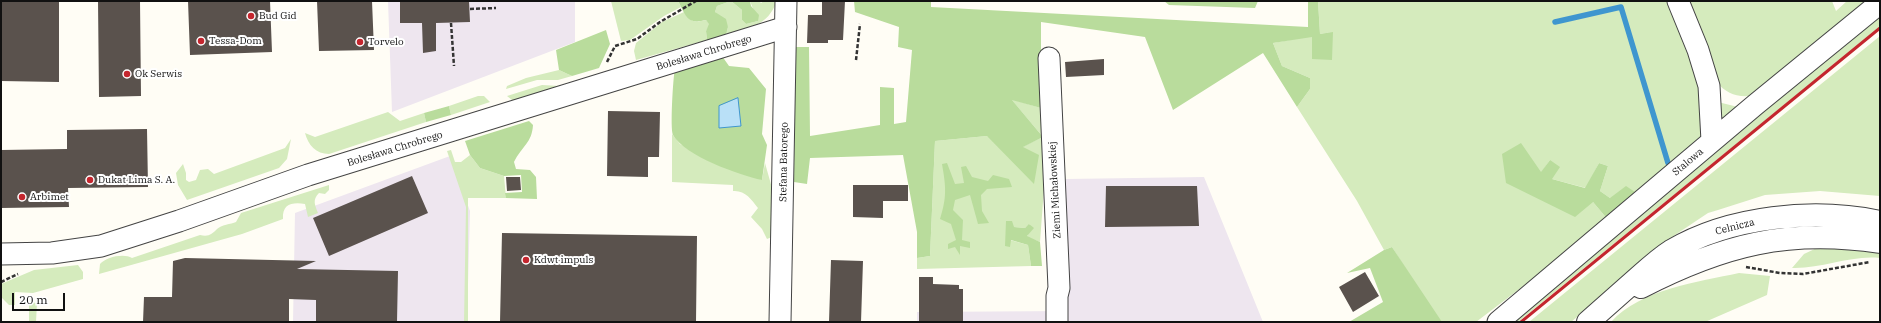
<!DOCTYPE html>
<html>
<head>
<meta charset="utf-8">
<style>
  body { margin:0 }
  #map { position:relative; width:1881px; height:323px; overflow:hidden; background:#fffdf5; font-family:"IBM Plex Serif",serif }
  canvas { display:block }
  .frame { position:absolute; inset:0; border:2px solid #111; pointer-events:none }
  .scale { position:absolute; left:12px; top:293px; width:53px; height:18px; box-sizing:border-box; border:2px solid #111; border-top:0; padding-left:5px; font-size:12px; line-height:14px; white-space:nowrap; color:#111; -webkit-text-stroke:3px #fff; paint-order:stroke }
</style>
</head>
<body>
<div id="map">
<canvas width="1881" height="323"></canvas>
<div class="frame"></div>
<div class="scale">20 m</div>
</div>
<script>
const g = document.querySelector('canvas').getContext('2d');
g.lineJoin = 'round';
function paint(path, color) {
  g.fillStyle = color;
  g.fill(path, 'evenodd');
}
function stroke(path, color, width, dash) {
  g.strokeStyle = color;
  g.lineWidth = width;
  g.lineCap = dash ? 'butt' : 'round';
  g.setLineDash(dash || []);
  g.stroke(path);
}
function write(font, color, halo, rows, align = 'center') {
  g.font = font + ' "IBM Plex Serif",serif';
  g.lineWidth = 4;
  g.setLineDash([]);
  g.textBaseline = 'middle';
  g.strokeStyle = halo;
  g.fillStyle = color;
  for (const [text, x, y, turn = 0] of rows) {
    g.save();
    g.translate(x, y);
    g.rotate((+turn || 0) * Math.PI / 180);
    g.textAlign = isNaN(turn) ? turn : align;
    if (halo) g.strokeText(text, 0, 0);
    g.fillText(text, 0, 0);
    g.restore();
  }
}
paint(new Path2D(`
  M388,1H575V42L392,112Z
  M450,156L470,211L467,322H293L295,213Z
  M1204,177L1263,322H917V312L1067,311L1066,179Z`), '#eee6ef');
paint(new Path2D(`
  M611,1H678L681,7L664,16L630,40L621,41Z
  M731,1L742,10V20L746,24L758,21L750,1H759L761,3L764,1H777C767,27 750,27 726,35L728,27L715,12L717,6Z
  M1318,1H1672L1705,88L1701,139L1641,196L1610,198L1600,191L1608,166L1599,163L1586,188L1552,179L1550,160L1541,173L1502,153L1593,202L1609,221L1476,322H1439L1392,247L1384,250L1357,201L1297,107L1310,89V78L1282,66L1273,43L1333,32L1320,34Z
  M1683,1H1832L1836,11L1847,1H1873L1750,96C1734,97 1727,93 1716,82Z
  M684,12C691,22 694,23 706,20L710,24L706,31L707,40L636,60L634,51L636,43L662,22Z
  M1880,14V27L1518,322H1502Z
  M1880,36V196L1820,191L1765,195L1718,210L1708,213L1675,235L1571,322H1529Z
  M559,70L572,76L558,80H537L506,89L507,86L526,78Z
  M542,85L560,86L517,100H512L507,96Z
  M478,96H484L490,102L451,115L449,106Z
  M1011,99L1041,108L1048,134L1040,242L1027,237L1030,224L1025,228L1014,227L1010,240L1028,245L1031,266L917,269V258L930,256L935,141L987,136L1022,147L1043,137Z
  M1718,102L1738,107L1720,122Z
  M388,112L400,121L424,113L426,122L329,154C316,154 308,145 305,133L315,137Z
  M672,134L680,144L762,180L765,163L772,188V237L767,239L762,229L751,217L758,208C751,199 745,190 733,191V185L672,182Z
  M291,139L287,159L279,168L187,200L178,185L176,173L183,164L186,173V180L189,182L196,180L200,170L208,169L214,174L285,148Z
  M451,150L455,162H461L470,155L480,168L504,176L506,198H468V322H464L466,207L447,151Z
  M329,185V190L325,194L319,193C312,200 315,205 318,213L308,217L305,204C292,202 282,204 283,219L242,234L99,274L100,264C106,257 124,253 132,258L200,235C209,237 212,234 217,229C221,225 231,224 236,222L241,213Z
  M1821,246L1880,249V258C1850,255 1822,269 1792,268L1804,254Z
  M78,265L83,272V279L33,293L15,292V305H9L1,297V284L34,270Z
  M1739,273L1770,276L1767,295L1705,322H1611C1641,289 1698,282 1739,273Z
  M29,302L37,303L36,322H29Z`), '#d5ebbd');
paint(new Path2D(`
  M678,1H750L751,6L759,15L758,21L746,24L742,20V10L731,1L717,6L715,12L726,19L728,27L726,35L707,40L706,31L709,24L706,20C687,25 686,16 678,1Z
  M854,1H931V7L1308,27V1H1318L1320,34L1333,32L1332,60L1312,59V37L1273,43L1282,66L1310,78V89L1297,107L1263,53L1173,110L1145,37L1041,22V108L1012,100L1043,137L1023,147L1039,155L1034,184L987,136L935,141L930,256L917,258V232L903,155L810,158L807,184L794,182L795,47H809L810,136L880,125V87L894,88V124L906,122L912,50L898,47L899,27L855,12Z
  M1164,1H1258L1255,8L1169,5Z
  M606,30L610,44L599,68L572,76L559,70L556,50Z
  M722,56L729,66L749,68L766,89L762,134L767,145L762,180C739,175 685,156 673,135C670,129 673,78 675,68Z
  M449,106L451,115L426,122L424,113Z
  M529,121L533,125C532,143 522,146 514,162L516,169L530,170L536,177L537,199L506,198L505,193L522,192L521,175L504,176L480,168L470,155L465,141Z
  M1521,143L1541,172L1550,160L1560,167L1552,179L1585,188L1599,163L1608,166L1600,191L1610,198L1626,186L1641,196L1609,221L1593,202L1575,217L1506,183L1502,154Z
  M947,163L955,184L964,183L961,167L966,166L972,177L988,181L993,175L1009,179L1012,187L987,189L981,195L982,211L989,223L978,224L970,195L955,200L953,210L963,220L962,240L970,242V248L960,246V255L955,247L948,249V244L956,240L951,224L940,219C947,197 946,187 942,164Z
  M1006,221H1012L1014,227L1025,228L1029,224L1034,228L1027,236L1040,242L1042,266H1031L1028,245L1011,240L1010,247L1005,246Z
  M1392,247L1442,322H1349L1383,302L1370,268L1347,273L1384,250Z`), '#b9dc9c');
const water = new Path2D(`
  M738,98L741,126L719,128V106Z`);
paint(water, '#b9e0f7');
stroke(water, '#3f96cf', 1);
stroke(new Path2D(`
  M1555,22L1621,7L1668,163`), '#3f96cf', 5.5);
paint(new Path2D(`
  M1,1H59V82L1,81Z
  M98,1H140L141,96L99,97Z
  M188,1H270L272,52L190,55Z
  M317,1H372L374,50L319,51Z
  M400,1H469L470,22L436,23V51L423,53L422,23H400Z
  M822,1H845L843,40H828V43H807L808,15H822Z
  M1104,59V75L1066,77L1065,62Z
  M608,111L660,112L659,157H648V177L607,176Z
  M147,129L148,187L68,188L69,207L1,208V150L67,149V130Z
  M412,176L428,213L329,256L313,218Z
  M506,177H520L521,190L507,191Z
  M853,185H908V201H883V218L853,217Z
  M1106,186H1197L1199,226L1105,227Z
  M502,233L697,236L696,322H500Z
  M185,258L316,261L297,269L398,271L397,322H316V300L289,299V322H143L144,297H172L173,261Z
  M831,260L863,261L861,322H829Z
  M1365,272L1379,296L1353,312L1339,287Z
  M919,277H933V284L959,285V289H963V322H919Z`), '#5a524d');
const minor = new Path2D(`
  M1678,1L1698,50L1709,86L1712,141
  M1049,58L1059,288L1057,296V322
  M1,254L52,253L101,246L179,221L308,175L786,27
  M780,322L786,1
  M1498,322L1755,105L1880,3`);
const tertiary = new Path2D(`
  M1641,287C1723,245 1788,228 1880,242
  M1588,322C1605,307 1623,291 1640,276C1650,267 1660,258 1671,251C1730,216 1814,208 1880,222`);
stroke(minor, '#444', 23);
stroke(tertiary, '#444', 24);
stroke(new Path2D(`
  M470,9L496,8
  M451,23L454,66
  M856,60L860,24
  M607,62L615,46L637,39L660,22L696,1
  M1746,267L1780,273L1803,274L1870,262
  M1,282L18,274`), '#333', 2.5, [4, 2]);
stroke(minor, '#fff', 21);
stroke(tertiary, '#fff', 22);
stroke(new Path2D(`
  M1521,322L1880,28`), '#c4262e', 3);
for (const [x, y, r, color] of [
  [251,16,4,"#c4262e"],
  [201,41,4,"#c4262e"],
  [360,42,4,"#c4262e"],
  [127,74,4,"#c4262e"],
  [90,180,4,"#c4262e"],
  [22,197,4,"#c4262e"],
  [526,260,4,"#c4262e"]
]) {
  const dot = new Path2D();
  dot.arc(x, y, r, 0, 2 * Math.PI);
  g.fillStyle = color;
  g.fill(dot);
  stroke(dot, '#fff', 1.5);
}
write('10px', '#111', '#fff', [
  ["Bud Gid",259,16],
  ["Tessa-Dom",209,41],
  ["Torvelo",368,42],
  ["Ok Serwis",135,74],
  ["Dukat Lima S. A.",98,180],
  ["Arbimet",30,197],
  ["Kdwt impuls",534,260]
], 'left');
write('10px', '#111', '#fff', [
  ["Bolesława Chrobrego",704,53,-17],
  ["Bolesława Chrobrego",395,149,-17],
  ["Stefana Batorego",784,162,-89],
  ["Stalowa",1688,162,-40],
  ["Ziemi Michałowskiej",1055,190,-93],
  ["Celnicza",1735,227,-14]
]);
</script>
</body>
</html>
